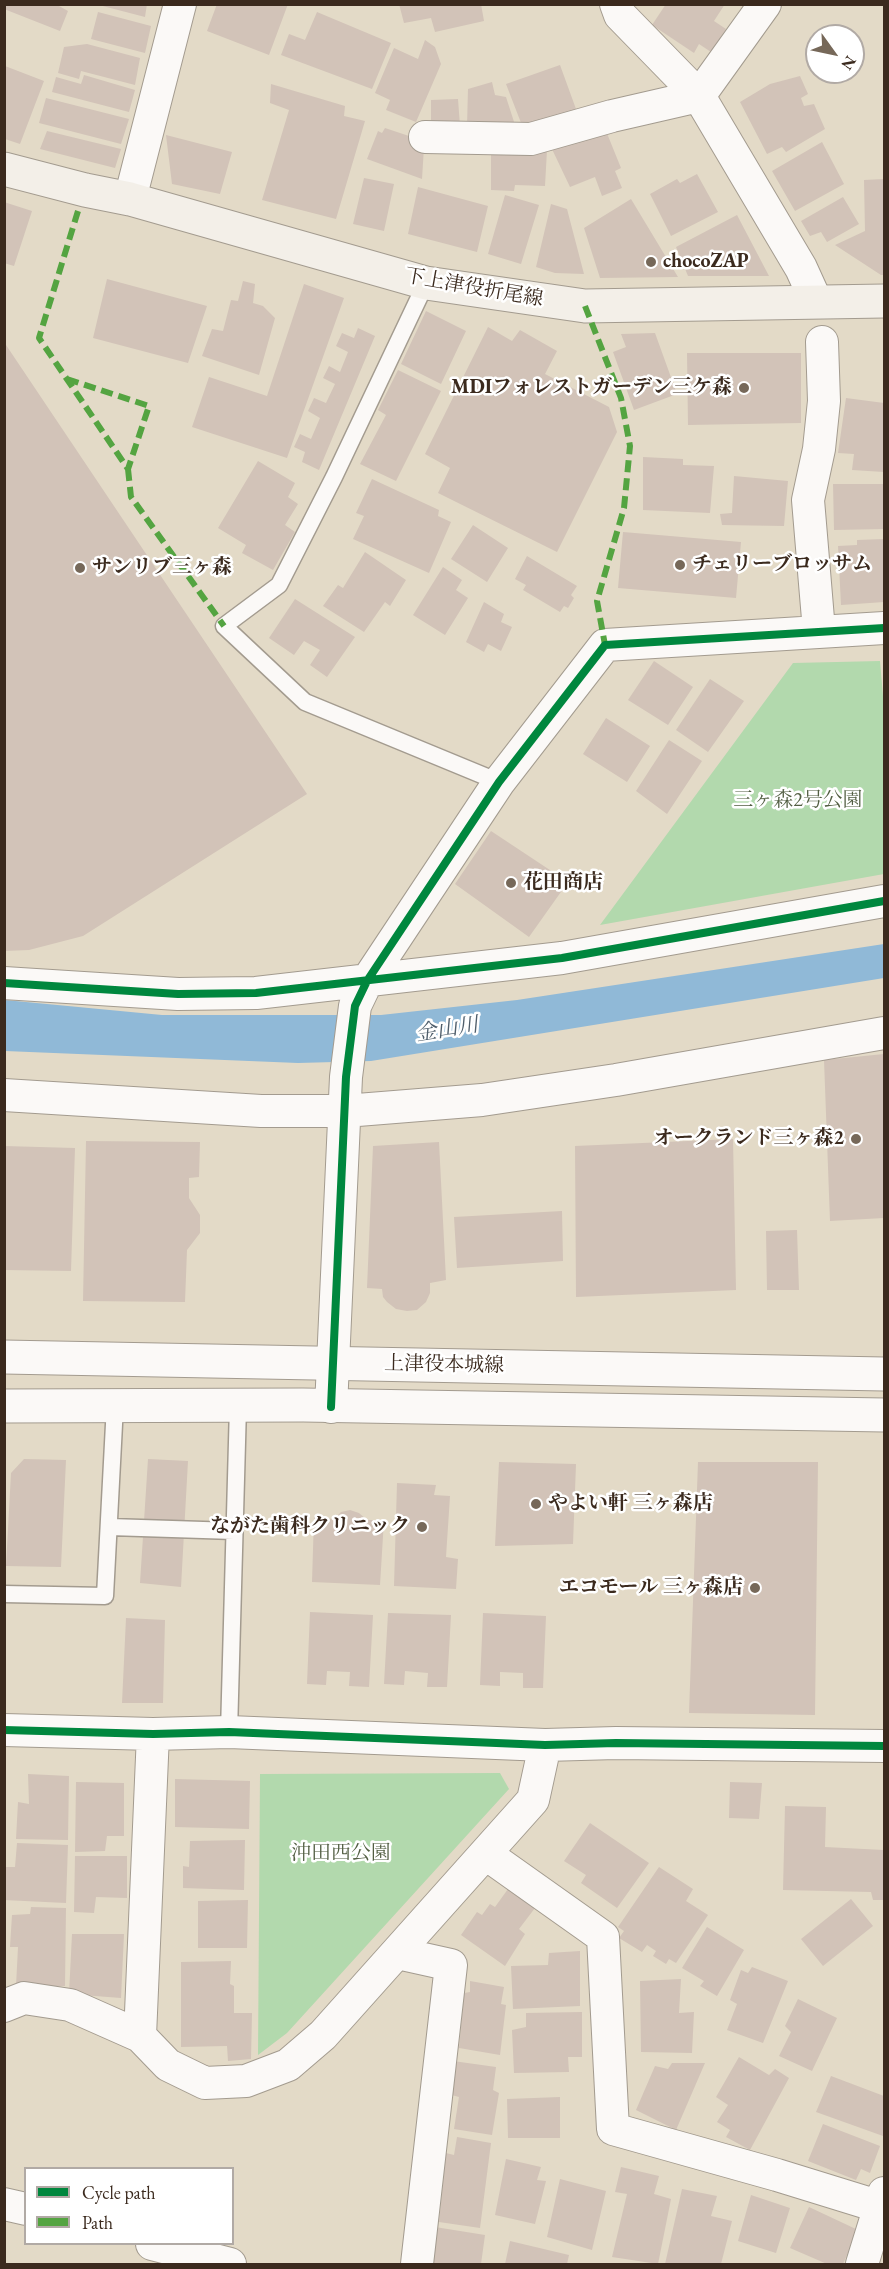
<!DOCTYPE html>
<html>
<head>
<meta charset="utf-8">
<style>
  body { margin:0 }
  #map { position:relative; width:889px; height:2269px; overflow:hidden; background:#e3dac7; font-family:"EB Garamond",serif }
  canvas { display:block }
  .frame { position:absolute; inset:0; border:6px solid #3b2a1e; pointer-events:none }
  .legend { position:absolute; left:24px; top:2167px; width:210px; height:78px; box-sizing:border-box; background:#fff; border:2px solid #b1aaa5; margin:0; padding:8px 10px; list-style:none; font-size:18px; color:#3b2a1e }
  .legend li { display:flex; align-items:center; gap:12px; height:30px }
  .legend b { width:30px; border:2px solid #b1aaa5 }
  .north { position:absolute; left:805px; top:24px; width:60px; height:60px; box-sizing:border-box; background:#fff; border:2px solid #b1aaa5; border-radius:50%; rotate:123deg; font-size:16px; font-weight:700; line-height:24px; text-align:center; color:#3b2a1e }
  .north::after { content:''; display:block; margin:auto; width:21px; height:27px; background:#766859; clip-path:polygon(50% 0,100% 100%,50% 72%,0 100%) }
</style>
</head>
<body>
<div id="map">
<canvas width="889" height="2269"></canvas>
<div class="frame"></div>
<ul class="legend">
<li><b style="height:8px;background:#00873e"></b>Cycle path</li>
<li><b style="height:8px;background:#54a441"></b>Path</li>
</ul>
<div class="north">N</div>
</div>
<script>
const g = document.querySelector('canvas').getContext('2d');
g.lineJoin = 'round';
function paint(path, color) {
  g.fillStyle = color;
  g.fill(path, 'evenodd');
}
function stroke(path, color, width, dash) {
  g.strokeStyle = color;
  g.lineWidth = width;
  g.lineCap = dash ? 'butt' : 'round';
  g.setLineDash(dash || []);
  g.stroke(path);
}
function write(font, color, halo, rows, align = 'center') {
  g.font = font + ' "EB Garamond","Noto Serif JP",serif';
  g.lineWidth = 5;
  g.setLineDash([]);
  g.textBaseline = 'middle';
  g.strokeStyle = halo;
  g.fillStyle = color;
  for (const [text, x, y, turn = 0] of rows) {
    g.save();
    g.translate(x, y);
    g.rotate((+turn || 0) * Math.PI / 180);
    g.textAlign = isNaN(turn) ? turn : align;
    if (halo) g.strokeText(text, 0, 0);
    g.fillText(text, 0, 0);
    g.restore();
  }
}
paint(new Path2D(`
  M880,661L884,708V874L600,925L793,663Z
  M500,1773L509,1789L287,2033L258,2055L260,1774Z`), '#b2d9ad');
paint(new Path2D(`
  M884,944V978L371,1061L298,1063L5,1051V1000L162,1015H381L517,1000Z`), '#90b9d7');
paint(new Path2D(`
  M4,4H60L59,6L68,11L60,31L4,9Z
  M95,4H147L145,17Z
  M217,4H288L269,55L207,31Z
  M399,4H481L484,21L435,32L431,18L404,23Z
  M666,4H725L714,21L726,29L711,52L699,44L694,53L652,25Z
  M98,12L151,26L145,53L91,39Z
  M317,12L391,43L372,89L281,55L289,34L305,40Z
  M425,40L435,47L441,64L416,122L386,110L390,100L375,93L394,48L418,59Z
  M87,44L140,58L135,85L81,71L79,79L58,73L64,47Z
  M560,65L576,109L523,128L506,84Z
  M5,66L44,81L20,144L5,139Z
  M84,75L135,90L129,112L52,92L56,77L81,84Z
  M800,76L808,94L801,98L804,106L814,104L825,129L786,152L782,147L767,154L740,102L770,84Z
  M492,82L495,95L506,97L516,128L467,126L468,89Z
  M271,84L345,106L344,116L365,121L336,219L262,200L289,110L270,103Z
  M46,98L129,119L121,144L39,123Z
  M458,99L460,126H431V100Z
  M604,126L621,168L615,171L622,188L602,196L595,177L570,187L551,147Z
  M385,128L409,136V141L424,147L422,179L367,159L378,131L382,133Z
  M47,131L121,149L115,168L40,149Z
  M166,135L232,152L220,194L172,184Z
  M822,142L844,184L795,211L772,171Z
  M491,150H547L545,186L515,185L514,191L491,190Z
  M697,174L718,212L671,236L650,194L677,179L680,183Z
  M364,178L394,184L384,231L353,224Z
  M884,179V275H881L835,245L865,231L864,180Z
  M418,187L488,206L477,252L408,234Z
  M505,195L539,205L521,264L488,254Z
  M843,197L859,224L827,242L821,232L810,236L801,221Z
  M631,199L678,277L600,278L584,228Z
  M4,202L32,211L14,266L4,263Z
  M551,204L567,209L584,274L555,273L536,267Z
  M737,215L769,276H688L676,247Z
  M107,279L207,306L188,363L93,338Z
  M243,281L255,284L253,303L263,306L275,318L259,375L202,356L212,329L223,331L231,300L238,301Z
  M304,284L344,298L287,458L192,427L209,377L267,396Z
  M426,311L466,331L441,384L401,364Z
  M488,327L512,341L520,330L557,351L545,374L609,407L617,432L557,552L438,493L450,468L425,454Z
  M358,328L375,336L319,470L302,462L305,452L294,447L300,434L311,439L320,418L308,411L314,398L326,403L335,384L323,378L329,366L340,372L348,352L336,346L342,333L354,338Z
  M655,333L677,394L634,410L613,352L626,347L621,334Z
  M4,342L307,794L83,936L29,950L4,951Z
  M687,353H801V423L688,425Z
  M398,370L441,391L396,481L360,464L386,415L378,410Z
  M846,398L884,403V472L852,470L854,454L838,453Z
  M643,457L683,459V465L714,466L710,513L643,510Z
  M258,461L295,483L288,497L298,504L285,525L295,532L273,570L242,553L246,545L218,528Z
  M734,476L788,481L784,526L722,525L720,514L732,513Z
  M372,479L439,510L438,516L451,522L429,573L353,539L364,516L356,513Z
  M833,484H884V529L834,530Z
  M473,525L508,548L487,582L451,559Z
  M623,532L741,542L736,598L618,588Z
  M884,539V602L841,605L838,546L857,545V540Z
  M365,552L406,580L390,606L385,602L364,632L323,606L338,585L343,588Z
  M527,556L577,586L571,595L574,598L568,608L564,606L560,612L523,590L526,585L515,579Z
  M443,567L462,580L456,590L468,598L445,635L413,615Z
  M295,599L355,637L327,677L310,665L320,650L304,641L294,655L269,638Z
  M484,602L504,614L501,622L512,627L501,651L488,644L484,652L466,642Z
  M654,661L693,687L668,725L628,700Z
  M710,679L744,701L708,752L676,730Z
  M606,718L650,746L627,782L583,754Z
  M669,740L702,761L667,814L636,791Z
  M491,831L568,882L529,937L455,884Z
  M884,1054V1218L830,1221L824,1060Z
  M733,1139L736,1290L576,1297L575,1146Z
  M86,1141L200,1142L199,1177L189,1178V1198L200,1215V1233L187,1250L185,1302L83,1301Z
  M439,1142L446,1280L430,1283V1293L426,1302L417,1310L407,1311L396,1309L387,1302L383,1297L382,1289L367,1288L373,1146Z
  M4,1146L75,1148L71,1271L4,1270Z
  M562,1211L563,1261L457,1268L454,1217Z
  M797,1230L799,1290H767L766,1231Z
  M24,1459L66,1460L61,1567L6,1566L11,1473Z
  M148,1459L188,1461L181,1587L140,1583Z
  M499,1462L576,1464L573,1544L495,1546Z
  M698,1462H818L815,1715L689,1713Z
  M397,1483L436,1485L434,1495L450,1496L446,1557L458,1559L456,1589L394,1586Z
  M350,1510L359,1513L367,1520H384L380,1585L312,1582L314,1517L334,1519L341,1512Z
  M310,1612L373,1615L369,1687L349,1686L350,1672L327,1671L326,1685L307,1684Z
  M388,1613L451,1615L447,1687H427L428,1673L405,1671L404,1685L384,1684Z
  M483,1613L546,1616L543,1688H523V1673L500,1672V1686L480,1685Z
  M126,1618L165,1620L163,1703H122Z
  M28,1774L69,1776L68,1840L16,1839L18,1802L29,1804Z
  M175,1779L250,1781L249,1829L175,1827Z
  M76,1782L124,1783V1836H107L105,1851L75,1852Z
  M730,1782L762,1783L759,1819L729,1818Z
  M785,1806L826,1807L825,1847L884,1850V1900H873L871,1892L783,1890Z
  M590,1823L649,1863L617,1908L581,1883L586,1875L564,1861Z
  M245,1840L244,1890L183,1888V1866L189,1867L190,1841Z
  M17,1843L68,1845L66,1903L4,1900V1867H15Z
  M75,1856H127V1898L96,1897L94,1913L74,1912Z
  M659,1867L693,1889L686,1901L708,1915L676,1963L669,1959L666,1964L653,1956L656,1951L647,1945L642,1952L619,1938L624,1931L618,1927Z
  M508,1889L535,1908L519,1929L525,1934L505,1966L461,1935L477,1912L482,1915L490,1904L495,1907Z
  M851,1899L873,1926L823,1966L801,1939Z
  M248,1900L247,1948H198V1901Z
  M31,1907L66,1908L65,1986H16L18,1947H10L12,1915L30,1914Z
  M707,1927L744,1950L717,1996L700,1986L704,1981L682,1968Z
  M72,1934H124L121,1998L69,1994Z
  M580,1951V2006L513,2009L511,1966L548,1965L549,1953Z
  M231,1961L230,1984L234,1986V2013H252L251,2059L228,2061L227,2046L181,2047V1962Z
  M752,1967L788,1981L763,2043L727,2030L737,2004L730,2000L741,1970L748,1973Z
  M681,1979L679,2013L694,2012L692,2053L641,2052L640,1981Z
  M470,1981L504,1987L501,2004L506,2005L500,2055L459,2048L464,1993L470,1992Z
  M798,1999L837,2018L812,2071L779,2056L791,2032L785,2026Z
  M582,2012V2057H568L569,2072L514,2073L512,2030L526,2027V2013Z
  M739,2057L769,2075L775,2069L789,2078L750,2150L726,2137L730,2130L717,2122L728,2105L716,2097Z
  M453,2061L496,2067L493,2090L499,2093L492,2135L454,2129L459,2097L448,2094Z
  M672,2063H705L676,2130L636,2110L655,2066L668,2069Z
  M831,2076L884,2096V2131L883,2136L816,2112Z
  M560,2097V2138H508L507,2099Z
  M823,2124L880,2146L870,2173L861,2169L856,2180L808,2161Z
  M457,2137L491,2143L480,2228L439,2222L446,2153L454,2155Z
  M506,2159L541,2167L537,2180L546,2181L535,2224L495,2215Z
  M621,2167L659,2176L654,2194L671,2199L658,2264L612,2257L627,2194L615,2192Z
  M560,2179L606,2191L592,2250L547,2237Z
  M682,2189L717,2196L711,2216L732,2221L721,2264H665Z
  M751,2195L790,2208L776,2253L738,2241Z
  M809,2207L858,2230L843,2264H827L790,2248Z
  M435,2227L485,2235L481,2264H430Z
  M510,2241L569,2255L567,2264H505Z`), '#d2c3b8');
const service = new Path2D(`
  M426,283L334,477L279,585L224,626L305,702L499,782
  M110,1527L234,1531
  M4,1594L105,1596L115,1405
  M229,1732L238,1406`);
const minor = new Path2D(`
  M616,4L620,15L699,96L801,268L816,301
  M425,137L531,139L612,116L699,96L765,4
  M130,199L180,4
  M819,631L808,500L819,449L824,401L822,342
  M4,983L178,994L256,993L562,958L884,901
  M4,1095L261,1111H345L482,1100L616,1080L884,1033
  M331,1407L346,1077L355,1006L367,981L499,782L605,645L884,628
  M4,1730L153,1734L229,1732L545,1745L616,1743L884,1746
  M486,1854L603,1937L613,2129L777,2175L884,2208
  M397,1953L451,1965L417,2264
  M4,2006L24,1998L70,2005L140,2036L168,2065L205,2083L246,2081L288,2065L323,2035L533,1800L545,1745
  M140,2036L153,1734
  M4,2204L26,2209
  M152,2244L230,2264
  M862,2264L884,2193`);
const tertiary = new Path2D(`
  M4,1357L884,1374
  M4,1406L303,1405L884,1415`);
const secondary = new Path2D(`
  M4,169L85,190L130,199L426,283L585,306L884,301`);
stroke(service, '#a39b8f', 19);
stroke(minor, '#a39b8f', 34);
stroke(tertiary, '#a39b8f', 35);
stroke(secondary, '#a39b8f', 35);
stroke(service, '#fbf9f7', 16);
stroke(minor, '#fbf9f7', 32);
stroke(tertiary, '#fbf9f7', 33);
stroke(secondary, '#f3efe8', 33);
stroke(new Path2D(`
  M585,306L621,398L630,446L624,508L597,601L605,645
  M67,379L149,406L128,469L39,338L78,211
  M128,469L131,497L224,626`), '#54a441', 6, [12, 6]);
stroke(new Path2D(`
  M4,983L178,994L256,993L562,958L884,901
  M331,1407L346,1077L355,1006L367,981L499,782L605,645L884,628
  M4,1730L153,1734L229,1732L545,1745L616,1743L884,1746`), '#00873e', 8);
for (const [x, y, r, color] of [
  [651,262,6,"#766859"],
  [744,388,6,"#766859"],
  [680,565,6,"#766859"],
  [80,568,6,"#766859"],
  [511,883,6,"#766859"],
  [856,1139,6,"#766859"],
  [536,1504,6,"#766859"],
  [422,1527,6,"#766859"],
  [755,1588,6,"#766859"]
]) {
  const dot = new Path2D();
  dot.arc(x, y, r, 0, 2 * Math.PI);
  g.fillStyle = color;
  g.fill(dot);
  stroke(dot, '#fff', 2);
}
write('bold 20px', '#3b2a1e', '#fff', [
  ["chocoZAP",663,262],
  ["MDIフォレストガーデン三ケ森",732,388,"right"],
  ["チェリーブロッサム",692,565],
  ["サンリブ三ヶ森",92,568],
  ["花田商店",523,883],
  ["オークランド三ヶ森2",844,1139,"right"],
  ["やよい軒 三ヶ森店",548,1504],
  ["ながた歯科クリニック",410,1527,"right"],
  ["エコモール 三ヶ森店",743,1588,"right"]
], 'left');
write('20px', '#3b2a1e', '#fff', [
  ["下上津役折尾線",474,288,10],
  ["上津役本城線",444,1365,1]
]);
write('20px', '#525e42', '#fff', [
  ["三ヶ森2号公園",798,801],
  ["沖田西公園",341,1854]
]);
write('italic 21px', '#4f5e6b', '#fff', [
  ["金山川",447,1030,-9]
]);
</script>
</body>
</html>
